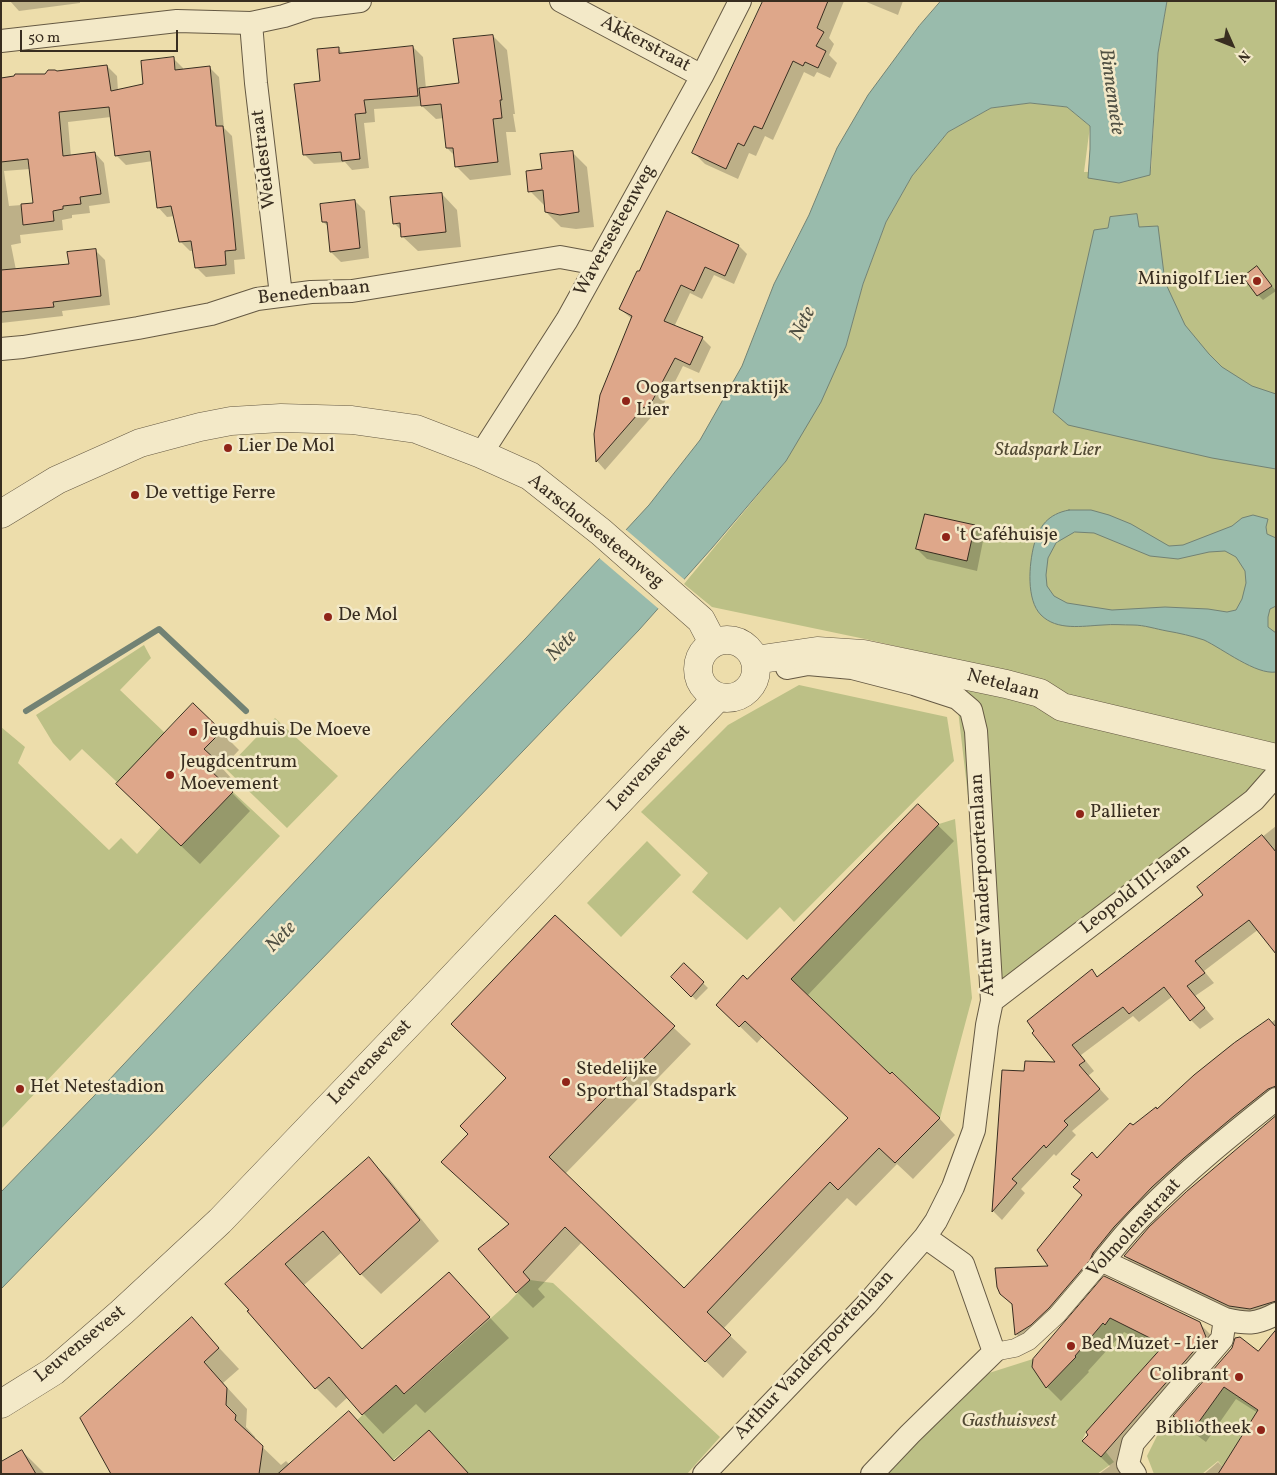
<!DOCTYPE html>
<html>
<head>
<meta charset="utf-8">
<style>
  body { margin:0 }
  #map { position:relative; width:1277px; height:1475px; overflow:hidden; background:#edddab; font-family:Vollkorn,serif }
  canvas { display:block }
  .frame { position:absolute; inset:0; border:2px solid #382d20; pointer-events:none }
  .north { position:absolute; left:1207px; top:20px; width:50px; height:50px; -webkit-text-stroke:4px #f3e9c8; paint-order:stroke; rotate:134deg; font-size:14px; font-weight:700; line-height:20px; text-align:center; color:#382d20 }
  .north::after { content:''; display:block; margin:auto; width:18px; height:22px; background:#382d20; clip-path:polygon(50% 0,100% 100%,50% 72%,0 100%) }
  .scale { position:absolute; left:20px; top:30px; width:158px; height:22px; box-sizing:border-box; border:2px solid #382d20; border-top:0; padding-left:6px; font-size:15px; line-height:18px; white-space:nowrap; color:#382d20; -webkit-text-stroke:4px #f3e9c8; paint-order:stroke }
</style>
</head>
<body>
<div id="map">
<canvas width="1277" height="1475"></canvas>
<div class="frame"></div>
<div class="north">N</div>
<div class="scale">50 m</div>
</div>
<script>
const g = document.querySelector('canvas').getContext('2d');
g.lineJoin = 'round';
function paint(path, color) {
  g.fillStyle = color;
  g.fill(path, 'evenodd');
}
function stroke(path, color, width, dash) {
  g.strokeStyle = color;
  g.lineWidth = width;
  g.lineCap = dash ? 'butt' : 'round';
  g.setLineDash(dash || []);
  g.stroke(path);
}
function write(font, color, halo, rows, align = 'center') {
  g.font = font + ' Vollkorn,serif';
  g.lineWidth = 5;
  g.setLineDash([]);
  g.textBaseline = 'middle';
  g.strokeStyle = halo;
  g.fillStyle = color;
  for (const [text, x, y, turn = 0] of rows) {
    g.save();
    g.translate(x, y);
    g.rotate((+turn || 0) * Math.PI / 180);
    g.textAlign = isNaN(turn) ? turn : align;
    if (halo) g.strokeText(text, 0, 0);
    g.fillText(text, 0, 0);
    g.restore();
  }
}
paint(new Path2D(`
  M1167,1H1276V771L992,1001L952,659L865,639L712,607L684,584L786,461L846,346L863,284L886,222L912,176L948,132L991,108L1030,103L1067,107L1090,126L1084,172L1151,170L1158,53Z
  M144,645L151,658L120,690L165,733L118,783L82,749L70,761L53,743L36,715Z
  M799,685L947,717L954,761L794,922L780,907L747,940L692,892L708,873L641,812L728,725Z
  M275,718L338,776L287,828L226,769Z
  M1,727L25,747L18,763L109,850L121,838L137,854L161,827L181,846L233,792L280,836L1,1129Z
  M955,819L972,998L940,1118L893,1072L890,1074L791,979L939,824Z
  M647,841L681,875L621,937L587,903Z
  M530,1280L553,1283L720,1437L687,1474H468L429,1430L393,1460L356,1421L396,1385L405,1394L508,1303Z
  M1110,1318L1159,1342L1166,1348L1148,1363L1086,1432L1082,1441L1096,1453L1102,1447L1114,1462L1097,1474H884L989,1373L1033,1359L1032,1367L1046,1387L1076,1357L1075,1356L1103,1323Z
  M1224,1387L1261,1412L1253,1419L1240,1438L1243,1441L1223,1467L1218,1461L1202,1474H1154L1147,1456L1159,1432L1173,1416L1193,1430Z`), '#bcc086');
const water = new Path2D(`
  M941,1H1167L1158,53L1150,175L1119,183L1088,178L1090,149V126L1067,107L1030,103L991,108L948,132L912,176L886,222L863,284L846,346L821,402L786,461L712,548L639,630L453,824L1,1289V1192L94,1096L401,768L526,638L649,505L700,440L742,366L774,284L809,215L837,148L868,95L919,26Z
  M1137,214L1139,227L1158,226L1165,282L1185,325L1209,354L1222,367L1252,386L1276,394V469L1212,458L1068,425L1053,412L1094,230L1108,228L1110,217Z
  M1069,510H1091L1109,515L1131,524L1169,546L1183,545L1232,526L1242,518L1253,515L1268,519L1266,527L1267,534L1276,538V606L1270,609L1268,617V627L1276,633V672C1256,675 1223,649 1204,640C1192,636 1179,633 1167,631C1156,629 1144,625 1133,625C1123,625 1113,624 1103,625C1082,626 1057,631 1041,615C1026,600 1029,564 1034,545C1039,526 1048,514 1069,510ZM1075,532L1094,533L1150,556L1178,559L1209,552L1225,551L1236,557L1245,571L1246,583L1242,599L1236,610L1227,612L1208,609L1165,607L1112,610L1067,603L1054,596L1047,586L1046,575L1048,558L1056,543Z`);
paint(water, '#99bbac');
stroke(water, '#728274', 1);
paint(new Path2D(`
  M624,528L686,581L660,610L598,557Z`), '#edddab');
paint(new Path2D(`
  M10,1H80V3L19,11Z
  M764,1H844L829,38L834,44L829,55L837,63L830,78L817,72L814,77L804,72L773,140L765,136L756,156L749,153L738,179L705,164L694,153Z
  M864,1H903L898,15Z
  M493,36L507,50L515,114H513L516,132H506L511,175L470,180L456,166L455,156L447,148L444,118L436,119L422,106L374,109L375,122L364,123L369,168L352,170L345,162L314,164L304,154L322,82L338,48L343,53L413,47L423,57L426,89L460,84Z
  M173,58L183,68V70L209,67L219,77L224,128L232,136L245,259L234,260L235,274L206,277L196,267L194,251H190L181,242L175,216L167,217L158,207L153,161L126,165L116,155L111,117L68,122L71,157L95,153L104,163L110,203L89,206L90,213L72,215V218L62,220L63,230L20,235L21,243L11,245L16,270L70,265L96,251L105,260L110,305L62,311L63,316L1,323V79L46,75L57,72L107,66L117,76L118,91L145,84ZM30,169L34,204L9,206L4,171Z
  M572,152L587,167L594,227L576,229L561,227L546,212L545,206L530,191L544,170Z
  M442,194L457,210L461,247L418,251L402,236V231L394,223Z
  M355,201L365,211L369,258L341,262L331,252L329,227L323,222Z
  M739,246L747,254L734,284L714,275L702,299L690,293L674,327L702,338L711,347L699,373L683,366L657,417L653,415L605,470L597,461L596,434L632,319L620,309Z
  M1257,267L1276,291L1263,300L1258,295Z
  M974,526L984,536L977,571L927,559L917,549Z
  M221,732L239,750L222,768L232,779L225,786L250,811L200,864L136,803Z
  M918,806L954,841L807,996L890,1076L939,1118L955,1135L913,1179L897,1164L856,1206L847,1198L723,1329L747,1352L723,1378L582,1242L538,1289L545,1297L533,1308L517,1292L510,1225L443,1162L469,1135L508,1078L555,917L691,1044L565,1174L684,1290L849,1118L763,1036L757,1043L718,1005L748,981Z
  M1276,826V950L1259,929L1204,971L1214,983L1195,996L1214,1019L1200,1029L1191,1020L1173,996L1139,1022L1133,1016L1081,1055L1094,1071L1088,1076L1109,1099L1072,1131L1076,1135L1056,1156L1054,1154L1021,1189L1025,1193L1002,1220L993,1211L1003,1071L1025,1073L1058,1063L1092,971L1098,978L1205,895L1199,887Z
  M684,964L708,988L696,1000L673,977Z
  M1276,1019V1104L1229,1142L1028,1346L1016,1334L1013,1306L1001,1293L1050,1267L1083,1196L1080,1181L1073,1174L1098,1159L1133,1127L1157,1110Z
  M1276,1118V1317L1243,1318L1137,1268L1125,1256Z
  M369,1159L389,1179L439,1241L381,1294L361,1274L342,1252L304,1285L363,1350L449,1274L509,1338L425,1413L416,1404L383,1434L348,1397L336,1408L316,1388L250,1310L226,1284Z
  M1104,1278L1199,1323L1214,1338L1118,1468L1123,1474H1099L1110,1466L1084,1441L1161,1350L1124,1332L1120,1338L1119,1337L1088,1371L1089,1372L1061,1401L1047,1387Z
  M192,1319L239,1369L223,1383L247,1409L246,1427L255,1437V1440L281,1465L286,1461L290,1465L349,1413L395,1462L429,1432L469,1474H113Z
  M1258,1352L1276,1474H1204L1218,1462L1223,1467L1258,1413L1236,1399L1206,1442L1187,1428L1175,1416Z
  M22,1451L45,1474H1Z`), '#0003');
stroke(new Path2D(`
  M26,711L159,629L246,711`), '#728274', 6);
const building = new Path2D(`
  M763,1H828L817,28L824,32L816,46L826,51L818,68L805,62L803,66L793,61L762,129L754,126L744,146L738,143L726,169L692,153Z
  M493,35L502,100H500L502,118L493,119L498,162L455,167L453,148H446L441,104L421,106L419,88L459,83L453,39Z
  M413,46L418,96L364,100L366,113L355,114L360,159L342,161L341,152L303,155L294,84L320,81L317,49L339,47V53Z
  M174,57L175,70L210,66L216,126H223L233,219L236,250L225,251L226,265L195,268L191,241L179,242L171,206L157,208L150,151L115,156L109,107L59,112L63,156L95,152L101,194L80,197L81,204L63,206V209L53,211L54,221L23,225L21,204L33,203L28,159L1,162V78L14,76L15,74H45L48,70H55L57,71L107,65L111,91L143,84L141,61Z
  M573,151L579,212L560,215L545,212L543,190L528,192L526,171L542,169L540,154Z
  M442,193L446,232L401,237L400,223L393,224L390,197Z
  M355,200L360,248L330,252L327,222H322L320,204Z
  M667,211L739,245L725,276L705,267L694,291L681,285L664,321L703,337L690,365L675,358L648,409L644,407L596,462L594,434L600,395L632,316L619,309L637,271H639Z
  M96,249L101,296L53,302L54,307L1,312V270L69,264L67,252Z
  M1257,266L1272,286L1257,296L1243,277Z
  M925,514L975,525L967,561L916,549Z
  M193,703L222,731L204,749L215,759L207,767L233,792L181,846L116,784Z
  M918,804L939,824L791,979L890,1074L892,1072L940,1118L895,1163L879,1148L838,1190L830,1182L707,1312L731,1335L705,1362L565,1227L523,1272L530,1280L516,1293L478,1249L509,1224L441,1162L468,1134L460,1126L506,1078L451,1024L555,915L675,1026L549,1157L684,1288L848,1118L745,1021L739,1027L716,1005L743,975L747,979Z
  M1262,835L1276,852V954L1249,920L1195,961L1205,973L1187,986L1205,1008L1190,1021L1164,987L1129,1014L1123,1007L1072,1045L1085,1061L1079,1065L1100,1089L1064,1121L1068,1125L1046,1148L1044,1145L1012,1179L1017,1183L992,1212L1002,1070L1024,1071L1025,1061L1055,1062L1032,1033L1034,1031L1027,1021L1092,969L1097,977L1203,895L1197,887Z
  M684,963L704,982L691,997L671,977Z
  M1269,1019L1276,1027V1086L1268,1089L1234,1116L1184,1158L1152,1187L1114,1227L1093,1253L1090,1260L1049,1308L1031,1325L1015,1335L1012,1304L1000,1294L997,1287L995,1268L1048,1266L1037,1250L1082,1195L1073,1187L1080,1180L1071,1174L1092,1152L1097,1158L1130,1123L1133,1125L1156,1107L1157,1109L1194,1075L1234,1043Z
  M1276,1116V1301L1250,1309L1229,1306L1124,1256L1149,1227L1186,1192Z
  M369,1157L420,1220L360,1275L323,1231L285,1264L362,1349L449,1272L490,1317L404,1394L396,1385L362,1415L329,1377L315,1389L247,1311L249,1310L225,1284Z
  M1104,1276L1200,1322L1206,1337L1101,1457L1082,1441L1088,1435L1086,1432L1164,1345L1110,1318L1105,1325L1103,1323L1075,1356L1076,1357L1046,1388L1032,1367L1033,1359Z
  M192,1317L219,1348L204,1362L227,1388L226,1405L236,1415L235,1420L263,1446L259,1474H111L80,1418Z
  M1276,1330V1474H1218L1258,1410L1224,1387L1193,1430L1173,1416L1232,1348L1235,1338L1240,1337L1258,1351Z
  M349,1411L394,1461L429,1430L469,1474H278Z
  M22,1450L36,1474H1V1462Z`);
paint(building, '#dea78a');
stroke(building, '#382d20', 1);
const pedestrian = new Path2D(`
  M994,1352L1015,1348L1029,1341L1057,1315L1103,1261`);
const minor = new Path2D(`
  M561,1L702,76
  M251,23L256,83L281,295
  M1,41L177,21L251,23L284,16L311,7L360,1
  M1,349L23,347L138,328L211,314L257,299L311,292L352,291L560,257L598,264
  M481,454L567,320L702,76L740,1
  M992,1001L1254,800L1276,775
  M1276,1099C1231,1135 1186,1171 1146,1212C1130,1227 1117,1244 1103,1261L1225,1319C1247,1324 1255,1325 1276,1314
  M704,1474L866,1305L925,1237L936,1221L953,1187L974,1130L987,1025L992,1001L976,731L971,710L957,698L914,684L852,668L808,664L787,668
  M872,1474L910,1434L994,1352L963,1264L925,1237
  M1135,1474L1128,1464L1133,1443L1222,1339L1225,1319`);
const tertiary = new Path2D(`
  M1,514L57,480L140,443L200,427L231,421L281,418L352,420L416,429L481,454L530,476L601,532L701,620L713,643
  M698 669a29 29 0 1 1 58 0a29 29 0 1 1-58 0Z
  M755,660L817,651L863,654L1006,684L1040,693L1062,707L1276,758
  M1,1404L54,1371L122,1312L220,1221L421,1011L718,697`);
stroke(pedestrian, '#655943', 19);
stroke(minor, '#655943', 24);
stroke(tertiary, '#655943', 29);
stroke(pedestrian, '#f3e9c8', 18);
stroke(minor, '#f3e9c8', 22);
stroke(tertiary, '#f3e9c8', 28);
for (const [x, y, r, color] of [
  [1257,281,5,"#8f2418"],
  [626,401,5,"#8f2418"],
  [228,448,5,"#8f2418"],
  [135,495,5,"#8f2418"],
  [946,537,5,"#8f2418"],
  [328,617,5,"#8f2418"],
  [193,732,5,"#8f2418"],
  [170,775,5,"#8f2418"],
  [1080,814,5,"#8f2418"],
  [566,1082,5,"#8f2418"],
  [20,1089,5,"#8f2418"],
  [1071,1346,5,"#8f2418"],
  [1239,1377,5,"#8f2418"],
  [1261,1430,5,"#8f2418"]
]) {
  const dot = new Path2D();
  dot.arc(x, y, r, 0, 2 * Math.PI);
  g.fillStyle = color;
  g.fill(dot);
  stroke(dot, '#f3e9c8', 2);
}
write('19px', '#382d20', '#f3e9c8', [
  ["Akkerstraat",645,45,28],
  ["Weidestraat",265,159,-97],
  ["Waversesteenweg",616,231,-61],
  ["Benedenbaan",314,294,-6],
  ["Aarschotsesteenweg",595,532,39],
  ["Netelaan",1003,686,15],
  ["Leuvensevest",650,769,-47],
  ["Arthur Vanderpoortenlaan",984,885,-93],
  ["Leopold III-laan",1136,890,-38],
  ["Leuvensevest",371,1063,-46],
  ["Volmolenstraat",1135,1229,-47],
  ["Leuvensevest",81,1345,-39],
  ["Arthur Vanderpoortenlaan",815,1356,-47]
]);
write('19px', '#382d20', '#f3e9c8', [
  ["Minigolf Lier",1247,281,"right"],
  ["Oogartsenpraktijk",636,390],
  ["Lier",636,412],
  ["Lier De Mol",238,448],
  ["De vettige Ferre",145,495],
  ["'t Caféhuisje",956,537],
  ["De Mol",338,617],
  ["Jeugdhuis De Moeve",203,732],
  ["Jeugdcentrum",180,764],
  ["Moevement",180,786],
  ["Pallieter",1090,814],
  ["Stedelijke",576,1071],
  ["Sporthal Stadspark",576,1093],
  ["Het Netestadion",30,1089],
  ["Bed Muzet - Lier",1081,1346],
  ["Colibrant",1229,1377,"right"],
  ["Bibliotheek",1251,1430,"right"]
], 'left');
write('italic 19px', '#524a34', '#f3e9c8', [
  ["Stadspark Lier",1048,452],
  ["Gasthuisvest",1009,1423]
]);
write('italic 20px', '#505043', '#f3e9c8', [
  ["Binnennete",1110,92,82],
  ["Nete",804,324,-63],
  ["Nete",563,647,-46],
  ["Nete",282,938,-46]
]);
</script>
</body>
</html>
